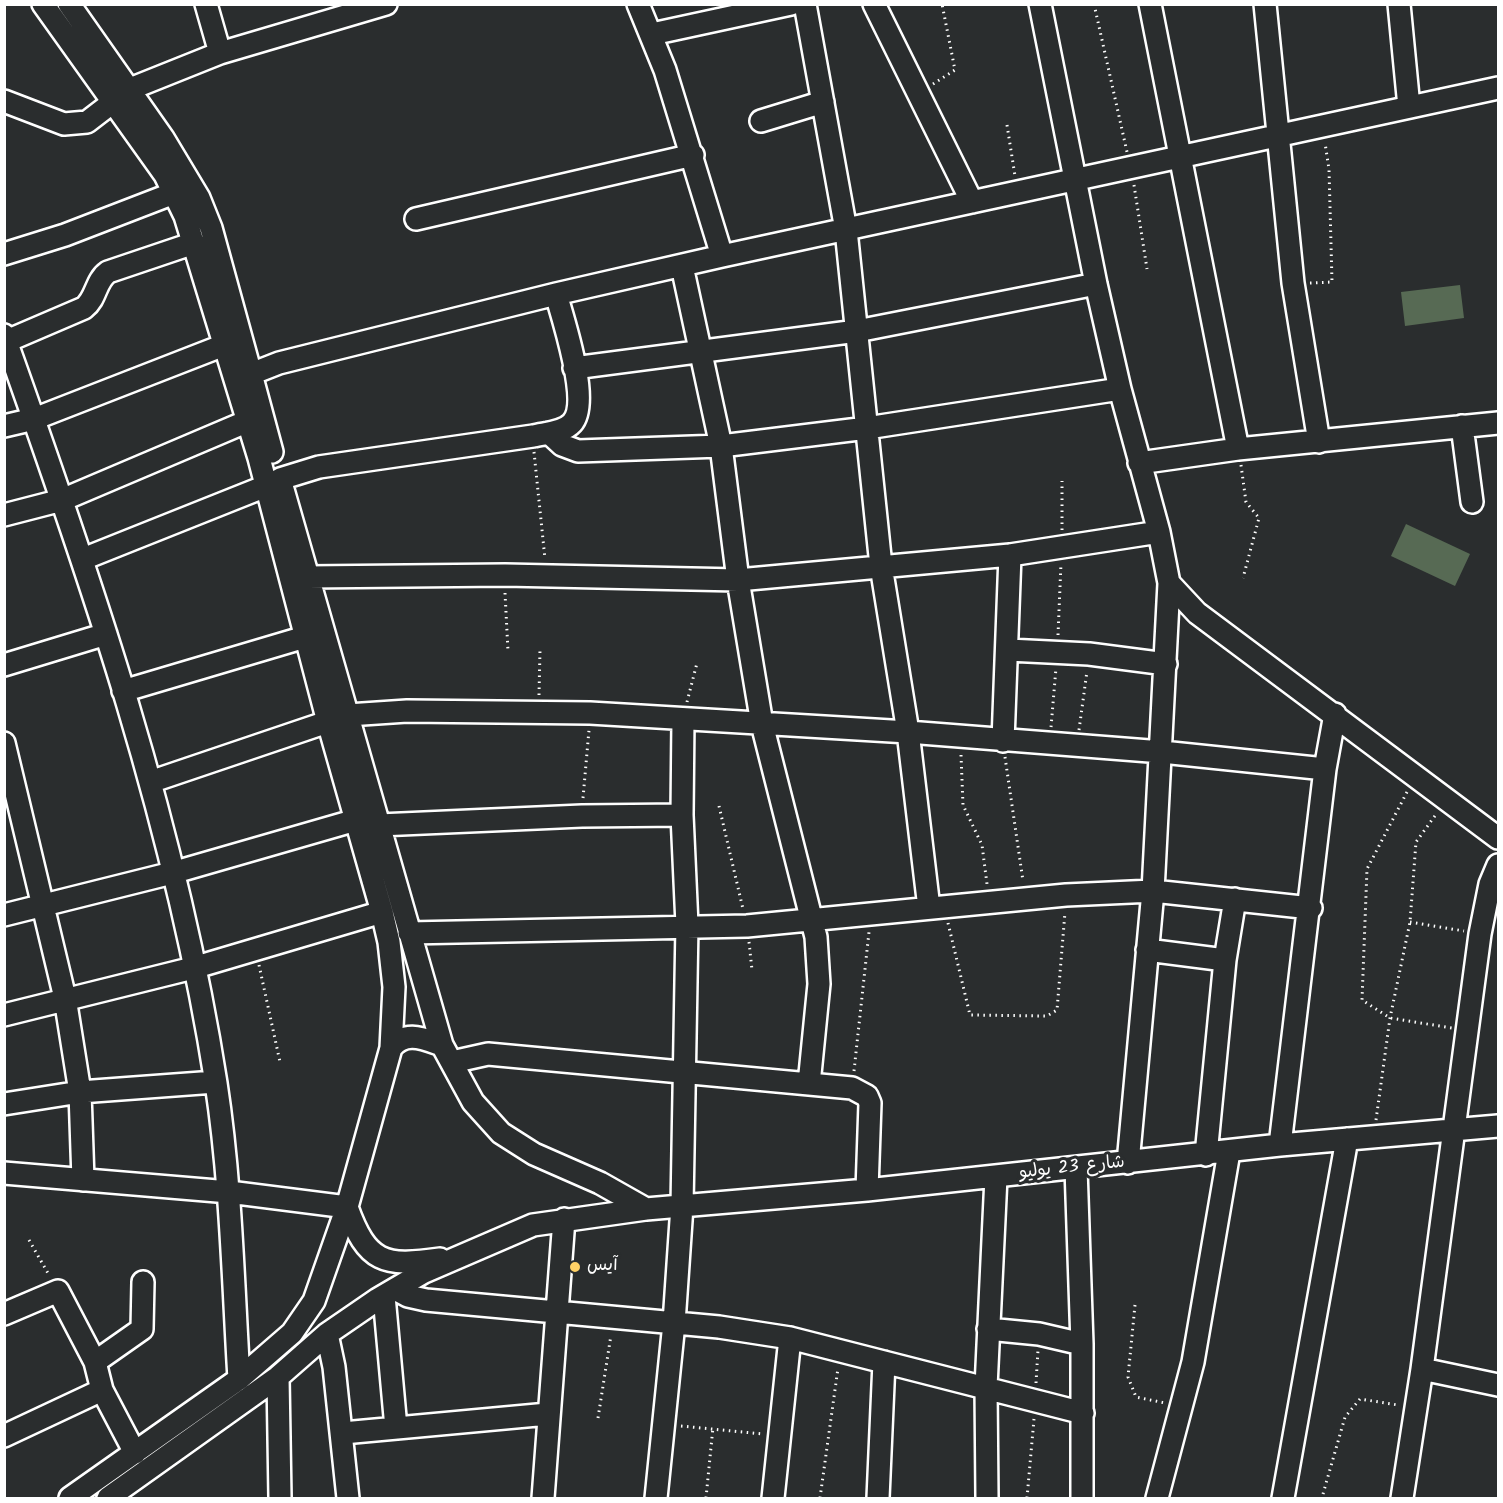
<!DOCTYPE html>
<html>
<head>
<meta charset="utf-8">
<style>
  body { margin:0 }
  #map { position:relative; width:1503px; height:1503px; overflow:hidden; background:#2a2d2e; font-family:Kalam,sans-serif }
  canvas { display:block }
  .frame { position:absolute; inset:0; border:6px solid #fff; pointer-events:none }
</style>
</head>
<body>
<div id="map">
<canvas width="1503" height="1503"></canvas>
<div class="frame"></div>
</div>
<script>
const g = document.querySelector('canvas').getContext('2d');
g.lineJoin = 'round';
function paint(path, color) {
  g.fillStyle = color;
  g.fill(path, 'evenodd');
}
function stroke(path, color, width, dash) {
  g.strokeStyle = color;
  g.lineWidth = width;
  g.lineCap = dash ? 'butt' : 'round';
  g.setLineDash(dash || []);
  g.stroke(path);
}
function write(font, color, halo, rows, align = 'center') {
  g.font = font + ' Kalam,"Playpen Sans Arabic",sans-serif';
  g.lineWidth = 6;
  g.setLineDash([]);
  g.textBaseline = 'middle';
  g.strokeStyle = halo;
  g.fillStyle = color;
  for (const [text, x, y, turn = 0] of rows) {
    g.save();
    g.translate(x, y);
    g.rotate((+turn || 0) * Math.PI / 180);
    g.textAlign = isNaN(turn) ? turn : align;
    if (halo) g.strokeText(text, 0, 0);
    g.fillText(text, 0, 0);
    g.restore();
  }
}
paint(new Path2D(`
  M1460,285L1464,318L1405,326L1401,292Z
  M1406,524L1470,554L1455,586L1391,556Z`), '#576a54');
const minor = new Path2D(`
  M43,4L165,175L185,216L259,458L328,722L382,912L389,942L394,987L391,1048L347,1207L314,1301L292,1333L239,1379L70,1498
  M69,4L163,138L199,198L211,228L251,374L279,363L556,294L722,256L1498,88
  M206,4L220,53
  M638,4L665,70L722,256
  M805,4L846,230L881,566L908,732L929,908
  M874,4L972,202
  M1040,4L1096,284L1120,389L1159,532L1169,583L1197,613L1498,838
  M1150,4L1238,449
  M1265,4L1293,283L1319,442
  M1399,4L1409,107
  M652,34L791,4
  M4,101L64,124L87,122L130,89L220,53L386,4
  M761,121L823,102
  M416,219L693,155
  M4,254L65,235L174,193
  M682,266L721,446L738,580L762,724L816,937L819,984L809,1084
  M556,294C563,319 591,403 572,423C563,433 545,433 533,436L319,467L280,479L442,1045L473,1102L501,1133L534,1154L600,1183L646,1209
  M4,335C91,579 176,826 216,1083C231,1181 233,1280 239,1379
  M7,341L84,308C97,298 95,281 108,272L194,243
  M574,368L857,331L1096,284
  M251,374L272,452
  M4,426L34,419L237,340
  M1462,426L1472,502
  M549,433L562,445L578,451L721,446L867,428L1120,389
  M1139,463L1238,449L1498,423
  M4,515L62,500L248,421
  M83,559L266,486
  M308,577L505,575L738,580L1010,555L1159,532
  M1008,650L1089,654L1166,664
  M4,665L106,634
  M123,691L305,637
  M1003,741L1010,555
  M4,743L65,998L80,1092L83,1180
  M150,782L348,715L407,711L590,713L908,732L1162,752L1325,769
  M379,825L582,816L682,815
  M4,915L172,873L356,820
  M409,933L747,926L1066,895L1153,891L1311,908
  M1147,950L1225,960
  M4,1015L193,968L382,912
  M391,1048C405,1030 424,1039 442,1045
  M452,1062L488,1054L852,1088L867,1096L870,1103L867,1190
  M4,1104L80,1092L215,1082
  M1280,1145L1325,769L1335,714
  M1206,1155L1225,960L1235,899
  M1128,1163L1153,891L1169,583
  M1076,1168L1082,1344V1498
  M4,1173L229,1192L347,1207C367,1263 384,1267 440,1259
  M395,1289L408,1296L426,1300L719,1327L790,1338L1083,1413
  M384,1296L396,1428
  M4,1314L58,1291L95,1362L102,1390L135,1453
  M988,1329L1039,1334L1082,1344
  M327,1334L334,1367L348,1498
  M95,1362L142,1329L143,1282
  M1422,1369L1498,1385
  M278,1377L280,1498
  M343,1433L548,1414
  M4,1436L102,1390
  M108,1498L278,1377L327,1334L378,1299L424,1272L533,1225L646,1209L867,1190L1280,1145L1498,1126
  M543,1498L564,1219
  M656,1498L674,1323L682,1206L687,925L682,815L683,719
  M773,1498L790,1338
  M878,1498L884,1362
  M987,1498L986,1387L996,1177
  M1157,1498L1193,1362L1229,1152
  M1283,1498L1347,1139
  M1402,1498L1422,1369L1480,934L1490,884L1498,865`);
stroke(minor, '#fff', 26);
stroke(new Path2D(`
  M1094,4L1127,152
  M1449,4L1450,8
  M933,84L955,70L942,4
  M1007,125L1015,176
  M1134,185L1147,269
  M1310,283L1332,282L1329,169L1325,143
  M534,452L545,559
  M1241,465L1246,502L1259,518L1243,578
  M1062,530V481
  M505,593L508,651
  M1058,635L1061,563
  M539,695L540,650
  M687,702L697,663
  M1051,727L1056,668
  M1079,730L1087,671
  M961,755L963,805L982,845L987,884
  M1005,757L1023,881
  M1407,792L1367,869L1362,1000L1390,1018L1452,1028
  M583,798L589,730
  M719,806L743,909
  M1410,922L1464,931
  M948,923L970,1015L1047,1016L1057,1010L1065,912
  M749,942L752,970
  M259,965L280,1062
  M854,1071L869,932
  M1376,1120L1390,1018L1410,922L1416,842L1437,813
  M29,1240L49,1275
  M1135,1305L1128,1377L1136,1397L1165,1403
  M1036,1383L1038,1350
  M598,1418L611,1335
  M681,1426L763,1434
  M1323,1494L1345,1417L1360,1399L1398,1405
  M706,1498L713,1427
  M820,1498L838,1368
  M1027,1498L1034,1419`), '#fff', 3, [1.5, 4.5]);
stroke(minor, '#2a2d2e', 21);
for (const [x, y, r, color] of [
  [575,1267,6,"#ffd166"]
]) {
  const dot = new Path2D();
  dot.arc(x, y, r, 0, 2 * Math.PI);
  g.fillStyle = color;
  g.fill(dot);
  stroke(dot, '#2a2d2e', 2);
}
write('18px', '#fff', '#2a2d2e', [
  ["شارع 23 يوليو",1072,1169,-6]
]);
write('18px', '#fff', '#2a2d2e', [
  ["آيس",587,1267]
], 'left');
</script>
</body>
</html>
